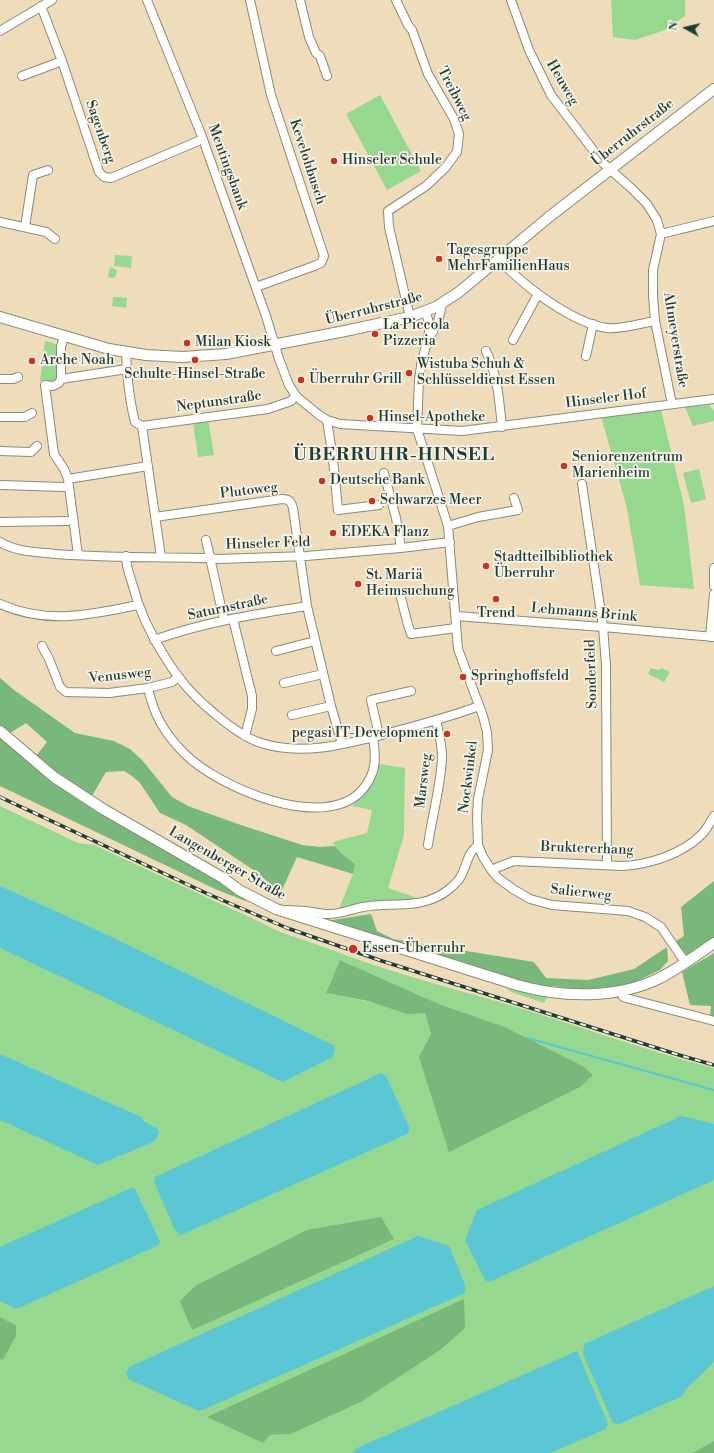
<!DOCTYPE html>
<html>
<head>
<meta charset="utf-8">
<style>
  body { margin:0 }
  #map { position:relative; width:714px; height:1453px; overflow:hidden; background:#efdcba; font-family:"Libre Bodoni",serif }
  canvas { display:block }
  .north { position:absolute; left:666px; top:8px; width:40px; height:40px; -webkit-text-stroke:3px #f7f3e8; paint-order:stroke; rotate:278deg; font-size:11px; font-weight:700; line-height:16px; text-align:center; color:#1f3d34 }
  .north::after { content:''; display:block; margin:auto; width:14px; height:18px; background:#1f3d34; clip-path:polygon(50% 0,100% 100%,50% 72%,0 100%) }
</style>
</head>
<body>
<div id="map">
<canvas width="714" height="1453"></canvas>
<div class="north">N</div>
</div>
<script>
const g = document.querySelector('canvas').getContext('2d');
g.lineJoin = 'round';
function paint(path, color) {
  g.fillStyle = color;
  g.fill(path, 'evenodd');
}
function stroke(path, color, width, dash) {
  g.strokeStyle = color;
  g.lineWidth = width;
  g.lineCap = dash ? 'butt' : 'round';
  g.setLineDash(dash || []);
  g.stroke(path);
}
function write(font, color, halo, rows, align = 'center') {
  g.font = font + ' "Libre Bodoni",serif';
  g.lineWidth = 3.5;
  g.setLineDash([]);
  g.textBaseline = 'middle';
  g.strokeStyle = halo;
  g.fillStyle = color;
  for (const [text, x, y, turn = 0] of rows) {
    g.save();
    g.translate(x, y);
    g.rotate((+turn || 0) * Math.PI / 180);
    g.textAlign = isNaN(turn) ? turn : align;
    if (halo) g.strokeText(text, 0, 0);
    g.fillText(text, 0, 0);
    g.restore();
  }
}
paint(new Path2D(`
  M611,0H685V16L665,30L635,40L613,37Z
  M380,95L421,171L387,190L346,114Z
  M115,255L132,256L131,268L114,266Z
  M110,267L117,270L116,276L113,278L108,277Z
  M113,297L127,298L126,308L112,306Z
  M45,341L59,345L57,381H40Z
  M709,405L714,411V421L693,426L685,407Z
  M661,410L684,505L694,589L640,585L627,508L601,416Z
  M208,419L214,455L198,457L193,422Z
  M699,469L706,499L691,503L683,473Z
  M651,668L659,670L661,668L670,672L664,682L648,674Z
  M379,764L405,768L404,835L388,888L417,898L391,903L355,904L339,909L353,874L355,864C347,858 337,852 333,842L367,833L372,810L352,806C368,790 372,787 379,764Z
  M0,806L78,843L94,845L262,923C280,934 301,938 321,946C380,969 442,986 503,1003C574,1024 643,1050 714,1068V1441L692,1453H0V1359L3,1360L16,1336V1325L0,1317ZM340,960L439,1004L505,1027L583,1066L593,1075L431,1034L425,1013L326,993ZM359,1403L291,1434L270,1435Z
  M496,980L550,993L544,1003L511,992Z`), '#96d88f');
paint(new Path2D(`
  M0,678L14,690L75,733L114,741L130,749L142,760L172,797L188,806L235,823L302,845L320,847L335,846L341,853L355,864L353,874L297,857L281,892L252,869L186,825L160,813L140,783L132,776L124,771L106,772L92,796L53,771L36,756L47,742L26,723L7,735L0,729Z
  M0,731L53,778L96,811L231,889L248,902L215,889L0,786Z
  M714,881V940L687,955L675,942L684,936L681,907Z
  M371,914L377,931L393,939L534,962L546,978L588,980L634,969L667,947L668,961L660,970L622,988L579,990L555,986L542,988L326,921Z
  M714,953V1018L710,1017L711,1006L690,1005L682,972Z
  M340,960L439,1004L505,1027L583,1066L593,1075L580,1087L449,1152L419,1057L431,1034L425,1013L407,1014L368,1001L326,993Z
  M381,1217L394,1239L192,1330L180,1301L195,1286L307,1230Z
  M464,1299L465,1328L440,1350L359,1403L291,1434L270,1435L263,1443L207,1417Z
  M0,1317L16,1325V1336L3,1360L0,1359Z
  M714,1441V1453H692Z`), '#78b87a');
paint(new Path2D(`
  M0,886L101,932L335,1046L333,1057L283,1082L0,948Z
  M0,1054L143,1118V1121L157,1128L159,1133L157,1138L153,1142L98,1165L0,1120Z
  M381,1073L386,1076L410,1129L407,1134L181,1235L175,1230L154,1182L155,1177Z
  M681,1116L714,1124V1180L489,1282L485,1280L465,1240L477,1210Z
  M131,1188L135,1189L160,1242L159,1245L19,1308H14L0,1301V1247Z
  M418,1236L449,1246L465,1285V1293L205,1409L199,1411L128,1379L126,1373L129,1367Z
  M714,1286V1362L687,1388L682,1396L619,1424L613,1423L583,1354L584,1344Z
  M577,1351L608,1424L606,1429L550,1453H353L355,1449Z`), '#5bc6d4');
stroke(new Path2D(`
  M527,1038L714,1090`), '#5bc6d4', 2);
const minor = new Path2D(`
  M147,0L201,134L266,316L279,359L289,385L296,396L319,415L327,420L340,424L462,431L714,399
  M250,0L271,95L324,256L321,263L314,266L256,287
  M300,0L309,37L316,53L320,56L327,76
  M396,0L408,25L412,30L428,74L454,119L459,134L457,152L445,168L426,186L388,211L389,227L410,317
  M511,0L529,50L551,95L603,163L631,188L647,204L657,220L661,234L653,270V296L655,321L672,404
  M41,6L62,61L99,172L104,177L111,178L203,139
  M0,31L52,0
  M22,76L62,61
  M0,222L46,232L55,239
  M25,227L33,175L48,170
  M661,234L714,221
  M499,259C522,285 572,323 607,328C619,330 643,323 655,321
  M425,311L430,325L428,339L422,360L419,379L417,429L448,526L458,649L483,716L487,732L488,750L478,799L477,816L478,845L483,857L492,871L498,878L513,889L530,899L552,905L628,911L645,917L661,927L685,962
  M64,336L61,347V379L127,369
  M430,337L438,322L442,304
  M513,340L538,294
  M486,351C498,377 499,399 502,427
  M126,352C127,376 129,399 135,422L142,426L268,409L291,401L296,396
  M586,356L593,324
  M0,379H13L18,377
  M61,379L59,383L53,386L45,385L54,454L64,469L68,479L78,555
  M0,417H25L32,413
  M327,420L333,459L338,510L379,505
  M142,426L161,557
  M0,451L31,452L37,446
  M384,473L396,518L401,548
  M68,479L148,466
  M582,484L603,627L606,665L607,865
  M0,485L64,487
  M155,517L282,499C289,499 291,501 293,508L307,606L331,706L342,744
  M0,522L67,521
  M448,526L478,517L518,510L514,498
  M206,540L224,620
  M0,542C16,552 38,552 56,554C107,558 158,557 209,558L218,559L306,556L401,548L450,542
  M126,556C126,566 129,574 132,583C139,610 150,634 165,657C178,679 195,698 215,714C228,725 242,736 258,742C300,757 347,744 389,733C419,725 450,717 479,706
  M714,568V586
  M401,598L408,625L411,634L456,628
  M0,604C47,625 90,615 138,605
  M456,616L603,627L714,637
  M233,619L252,696V709L245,736
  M710,637L714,594
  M154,640C204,622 256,614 307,606
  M42,646L49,659L60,687L66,692L109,693L148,688L172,682L178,677
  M276,651L315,641
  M284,683L323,674
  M148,688C154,715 164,733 184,753C217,787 326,834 363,789C377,772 376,758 373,737
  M292,715L331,706
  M379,735L371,700L411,691
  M428,845C432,816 441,786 442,757C442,745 439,732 436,720
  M492,871L496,868L514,861L622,866C648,865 683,854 702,834C707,829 710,822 714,816
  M287,910C293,911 300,910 306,911C313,912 320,914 327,914C339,915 351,909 363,907C392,902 423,910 448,890C453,886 460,880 462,874C468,862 467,854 478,845
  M621,991L623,997L626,998L714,1021`);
const major = new Path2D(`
  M0,317L109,349L146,355L183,357L226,354L345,331L410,317L436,307L459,292L549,217L714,89
  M0,731L54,777L103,809L223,878L239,890L276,909L517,985C563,998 617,999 660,978C679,968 697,955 714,943`);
stroke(minor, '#878c77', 10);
stroke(major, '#878c77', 12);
stroke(minor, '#fff', 8);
stroke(major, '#fff', 10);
const rail = new Path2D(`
  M0,797L208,894L287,928L382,961L679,1055L714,1065`);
stroke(rail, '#1f3d34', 3.5);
stroke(rail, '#f7f3e8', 2, [6]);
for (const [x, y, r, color] of [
  [334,161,4,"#c8321e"],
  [439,259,4,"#c8321e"],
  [375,334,4,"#c8321e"],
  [187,343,4,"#c8321e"],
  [195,360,4,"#c8321e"],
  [32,361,4,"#c8321e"],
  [409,373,4,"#c8321e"],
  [301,380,4,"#c8321e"],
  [370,418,4,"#c8321e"],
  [564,466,4,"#c8321e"],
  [322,481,4,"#c8321e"],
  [372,501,4,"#c8321e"],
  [333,533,4,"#c8321e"],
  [486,566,4,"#c8321e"],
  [358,584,4,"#c8321e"],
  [496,599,4,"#c8321e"],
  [463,677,4,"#c8321e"],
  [447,734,4,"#c8321e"],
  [353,949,5,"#c8321e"]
]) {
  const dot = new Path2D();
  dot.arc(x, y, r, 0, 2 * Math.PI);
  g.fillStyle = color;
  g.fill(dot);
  stroke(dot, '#f7f3e8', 1.5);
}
write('14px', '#1f3d34', '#f7f3e8', [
  ["Heuweg",562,83,60],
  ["Treibweg",454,94,63],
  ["Sagenberg",100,132,71],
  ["Überruhrstraße",633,133,-38],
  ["Kevelohbusch",307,162,72],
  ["Mentingsbank",227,167,70],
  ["Überruhrstraße",374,309,-14],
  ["Altmeyerstraße",675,340,81],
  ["Hinseler Hof",606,399,-7],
  ["Neptunstraße",219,402,-8],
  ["Plutoweg",249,491,-7],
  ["Hinseler Feld",268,544,-2],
  ["Saturnstraße",228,608,-12],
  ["Lehmanns Brink",584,613,5],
  ["Sonderfeld",592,674,-92],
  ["Venusweg",120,676,-6],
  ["Nockwinkel",469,777,-83],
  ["Marsweg",424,781,-83],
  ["Bruktererhang",587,849,2],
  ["Langenberger Straße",227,864,30],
  ["Salierweg",581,893,6]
]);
write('14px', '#1f3d34', '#f7f3e8', [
  ["Hinseler Schule",342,161],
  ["Tagesgruppe",447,251],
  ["MehrFamilienHaus",447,267],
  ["La Piccola",383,326],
  ["Pizzeria",383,342],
  ["Milan Kiosk",195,343],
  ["Arche Noah",40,361],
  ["Wistuba Schuh &",417,365],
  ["Schlüsseldienst Essen",417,381],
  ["Schulte-Hinsel-Straße",195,375,"center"],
  ["Überruhr Grill",309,380],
  ["Hinsel-Apotheke",378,418],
  ["Seniorenzentrum",572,458],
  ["Marienheim",572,474],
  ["Deutsche Bank",330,481],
  ["Schwarzes Meer",380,501],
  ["EDEKA Flanz",341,533],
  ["Stadtteilbibliothek",494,558],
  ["Überruhr",494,574],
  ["St. Mariä",366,576],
  ["Heimsuchung",366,592],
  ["Trend",496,614,"center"],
  ["Springhoffsfeld",471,677],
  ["pegasi IT-Development",439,734,"right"],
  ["Essen-Überruhr",362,949]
], 'left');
g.letterSpacing = '1px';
write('bold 18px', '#1f3d34', '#f7f3e8', [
  ["ÜBERRUHR-HINSEL",394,456]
]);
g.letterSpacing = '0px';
</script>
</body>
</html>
